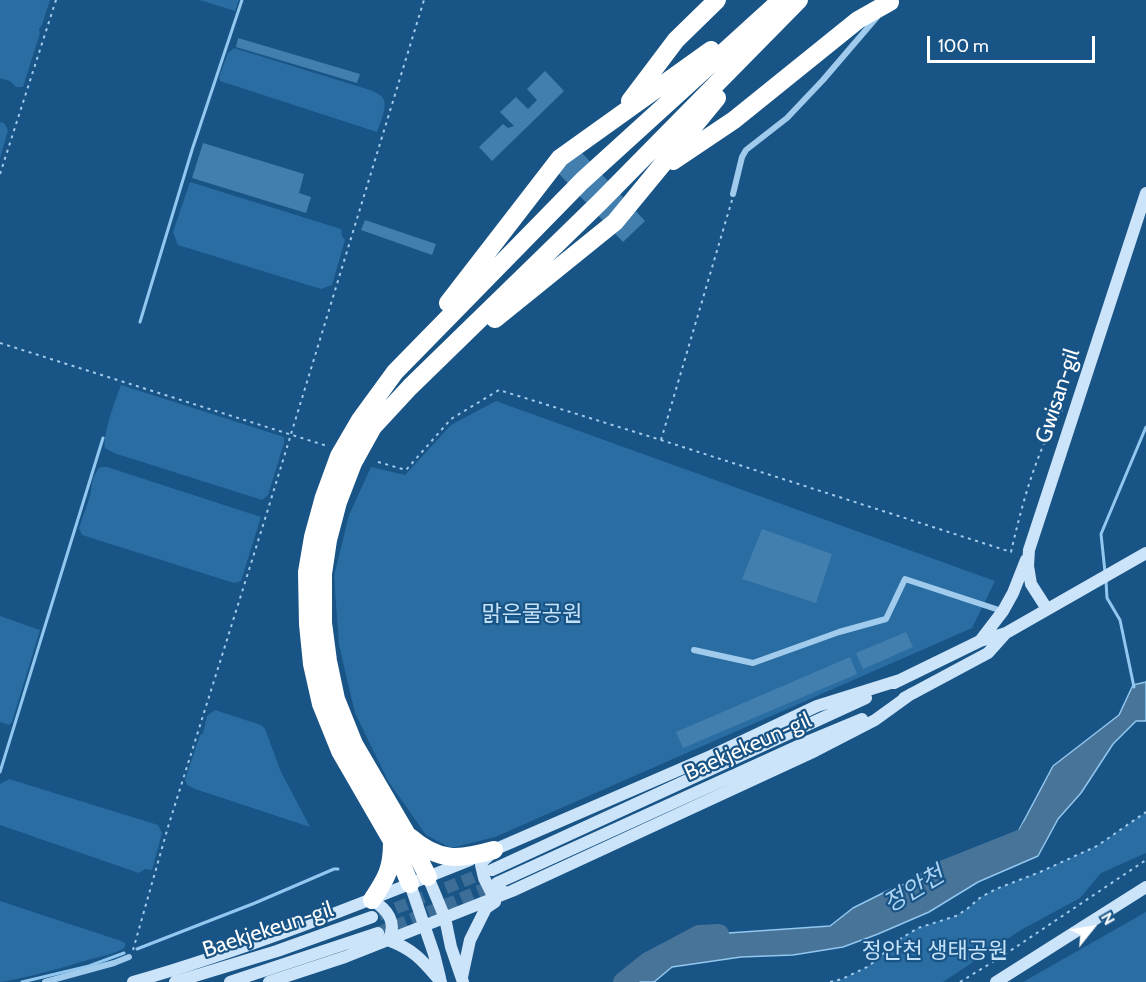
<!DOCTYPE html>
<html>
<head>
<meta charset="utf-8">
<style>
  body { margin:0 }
  #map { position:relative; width:1146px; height:982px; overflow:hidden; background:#195486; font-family:Cabin,sans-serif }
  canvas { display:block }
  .north { position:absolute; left:1062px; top:898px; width:60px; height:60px; -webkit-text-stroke:4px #195486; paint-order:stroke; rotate:60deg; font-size:16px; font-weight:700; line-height:24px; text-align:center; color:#fff }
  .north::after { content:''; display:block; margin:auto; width:21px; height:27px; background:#fff; clip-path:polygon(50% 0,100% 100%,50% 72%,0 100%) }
  .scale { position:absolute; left:927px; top:36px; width:168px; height:27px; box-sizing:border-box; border:3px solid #fff; border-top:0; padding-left:8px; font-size:18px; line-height:21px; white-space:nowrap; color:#fff; -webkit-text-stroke:4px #195486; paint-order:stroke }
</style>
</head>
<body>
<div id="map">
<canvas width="1146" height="982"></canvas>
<div class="north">N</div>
<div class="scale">100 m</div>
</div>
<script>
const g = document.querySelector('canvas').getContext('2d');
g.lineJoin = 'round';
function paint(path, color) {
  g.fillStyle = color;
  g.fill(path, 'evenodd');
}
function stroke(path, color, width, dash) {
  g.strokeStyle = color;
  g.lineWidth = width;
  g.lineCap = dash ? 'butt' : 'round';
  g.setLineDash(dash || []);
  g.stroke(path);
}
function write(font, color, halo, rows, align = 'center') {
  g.font = font + ' Cabin,"Noto Sans KR",sans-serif';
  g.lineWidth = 4.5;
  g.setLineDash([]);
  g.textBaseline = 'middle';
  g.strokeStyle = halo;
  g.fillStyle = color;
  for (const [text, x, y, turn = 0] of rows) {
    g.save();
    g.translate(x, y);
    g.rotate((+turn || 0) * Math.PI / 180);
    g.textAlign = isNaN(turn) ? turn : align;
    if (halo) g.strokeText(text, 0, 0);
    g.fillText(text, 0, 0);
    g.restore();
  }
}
paint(new Path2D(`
  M0,0H50L42,25L39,29L40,33L23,87H16L10,81L0,78Z
  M200,0H239L235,11Z
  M234,48L370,90C374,92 380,94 383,98C388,106 380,123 377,132L220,81L219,77L228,53Z
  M0,122L4,123L8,130L0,158Z
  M190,182L341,229L342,236L345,240L332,285L321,289L178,245L173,232Z
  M121,385L284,437V443L268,495L262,500L114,453L105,448C102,436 116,398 121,385Z
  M496,401L995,581L972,628L495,837L451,848L426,835L388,781L355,713L339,645L334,576L349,515L371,467L405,475L451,425Z
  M101,467H107L261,517L241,581L234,583L82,535L79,528L90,496L93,478L98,469Z
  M0,616L40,630L12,722L9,725L0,722Z
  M215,710L261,725L265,729L281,772L310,827L195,789L187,785L185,780L200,735L203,734L207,716Z
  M9,779L158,825L162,833L152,870L145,869L139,873L0,825V784Z
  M1146,812V853L1101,873L1080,898L1021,930L943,982H830L842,979L869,966L900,939L918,928L956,916L967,909L981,897L996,889L1040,872L1097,846Z
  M0,901L121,941L125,943V947C116,954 102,956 91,959C61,968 31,977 0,982Z
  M1146,912V982H1023Z`), '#296da3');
const water = new Path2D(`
  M1146,682V721H1136L1113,744L1081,793L1058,819L1038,856L978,882L929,912L878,934L843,947L793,955L741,957L672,967L654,982H617L648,962L699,935L830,926L853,908L891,889L944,870L1012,843L1053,766L1119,715L1133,685Z`);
paint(water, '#497499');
stroke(water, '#92c7ef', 1.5);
stroke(new Path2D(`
  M140,322L192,150L242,0
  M1105,572L1101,534L1146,427
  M1106,581L1107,598L1120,620L1134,687
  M0,772L103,438
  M137,949L255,903L334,869H338
  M22,982L89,966L124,953`), '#92c7ef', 3);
stroke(new Path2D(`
  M922,884L944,870L1027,837L1031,829
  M623,982L648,962L699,935L719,934`), '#497499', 20);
paint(new Path2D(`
  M238,38L360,74L357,83L236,47Z
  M545,71L564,91L492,161L479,147L503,124L508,128L514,126L500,112L516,97L528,109L537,100L527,89Z
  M571,141L645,221L623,242L548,162Z
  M203,143L304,174L299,193L311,197L306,213L192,178Z
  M365,220L436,244L432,255L361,230Z
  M762,529L832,554L816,603L742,579Z
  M906,632L913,647L863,669L856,653Z
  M850,657L857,674L683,748L676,732Z`), '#427faf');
stroke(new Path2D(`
  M379,915L491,870
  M378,933L496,884`), '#3c6e98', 12, [12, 6]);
stroke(new Path2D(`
  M0,174L56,0
  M0,343L327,446
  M661,440L732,200
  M378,462L406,470L451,419L499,390L661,440L1011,552C1020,513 1030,475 1046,439C1051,429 1057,419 1062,410
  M133,950L168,827L265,519L424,0
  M830,982L842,979L869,966L900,939L918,928L956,916L967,909L981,897L996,889L1040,872L1097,846L1146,812
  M960,982L1001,957L1146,860`), '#a0cbec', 2, [3, 4.5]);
stroke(new Path2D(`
  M733,194L742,157L746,150L787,118L823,80L877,17
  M694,650L753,663L839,632L886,619L905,579L1002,611
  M45,982L114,963L129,957`), '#a0cbec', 6);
stroke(new Path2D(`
  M1047,609L1031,584L1028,566L1029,550L1146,193
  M980,641L1003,611L1013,593L1026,560
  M894,683L980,641L1006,633L1146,553
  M904,698L988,653L1005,634
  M489,852L711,756L817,706L900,680
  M493,852L484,860L481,865L484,878L491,892L496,894L505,892
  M492,870L866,698
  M428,877L445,918L451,947L463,982
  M497,883L809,741L862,719
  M410,884L434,954L440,978
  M372,900C387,909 398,923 388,940C415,950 423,961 441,982
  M462,977L470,940L486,908L495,902
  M133,982C248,949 360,904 470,860
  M175,982L277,951L372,917
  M230,982L378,933
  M269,982L345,957L512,891L815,751L875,720L911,694
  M996,982L1146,887`), '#cce4f9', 12);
stroke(new Path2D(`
  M630,101L676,40L717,0
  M673,161L734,120L858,20L890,2
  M448,303L560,158L711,50
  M495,319L615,222L717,98
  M410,837C439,862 459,860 494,850
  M428,877L406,833L354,744L336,699L328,661L323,623V574L328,540L338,502L353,463L373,427L410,387L600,202L799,0
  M410,884L392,841L340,751L321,704L312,664L308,624L307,572L313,537L324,497L339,456L360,420L395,372L582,181L781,0
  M372,900C386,879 392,869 392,843`), '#fff', 18);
write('22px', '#fff', '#195486', [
  ["Gwisan-gil",1058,396,-72],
  ["Baekjekeun-gil",748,747,-24],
  ["Baekjekeun-gil",268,930,-18]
]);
write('22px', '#c5e2f9', '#195486', [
  ["맑은물공원",532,615],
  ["정안천 생태공원",935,952]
]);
write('italic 24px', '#abd4f4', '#195486', [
  ["정안천",914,890,-31]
]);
</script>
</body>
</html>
